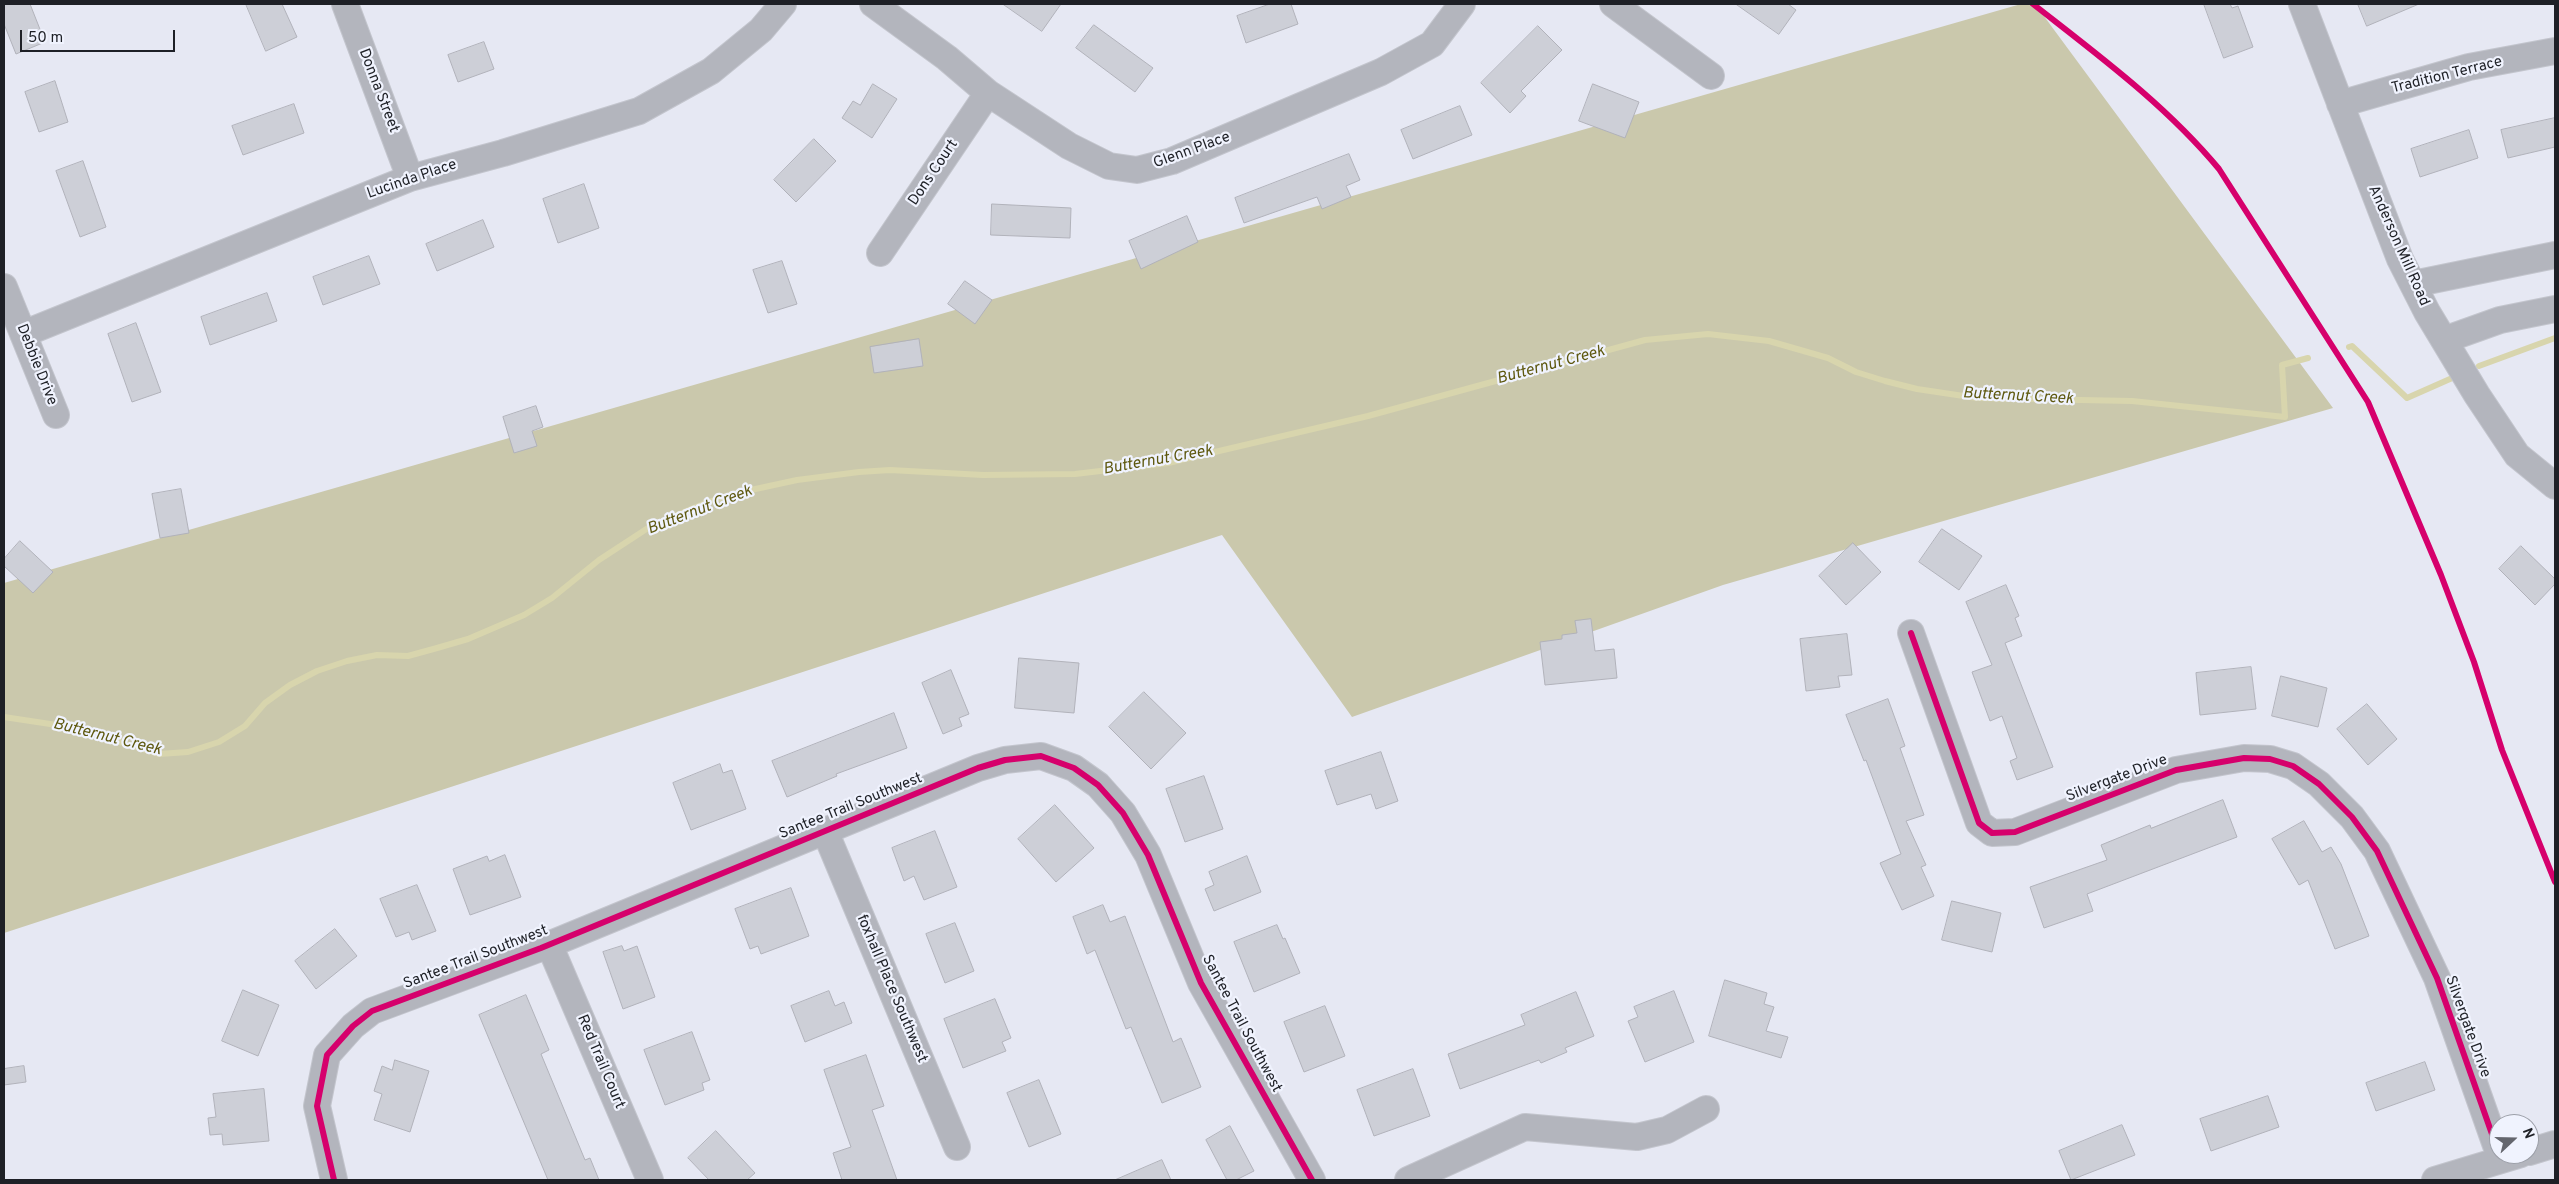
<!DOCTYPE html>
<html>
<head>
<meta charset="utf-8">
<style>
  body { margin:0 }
  #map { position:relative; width:2559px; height:1184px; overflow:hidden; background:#e6e8f3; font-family:Overpass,sans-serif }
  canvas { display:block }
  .frame { position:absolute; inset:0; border:5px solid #1e2026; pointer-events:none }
  .north { position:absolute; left:2489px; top:1114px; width:50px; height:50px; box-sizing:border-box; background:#f0f3fe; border:1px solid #9c9fa8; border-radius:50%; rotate:69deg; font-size:14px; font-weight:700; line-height:20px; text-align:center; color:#1e2026 }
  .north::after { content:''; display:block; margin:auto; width:18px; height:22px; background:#64666e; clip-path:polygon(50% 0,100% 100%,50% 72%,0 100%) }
  .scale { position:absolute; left:20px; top:30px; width:155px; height:22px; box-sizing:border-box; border:2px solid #1e2026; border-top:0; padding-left:6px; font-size:15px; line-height:18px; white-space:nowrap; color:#1e2026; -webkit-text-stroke:4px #f0f3fe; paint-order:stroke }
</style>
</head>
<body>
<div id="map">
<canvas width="2559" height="1184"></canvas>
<div class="frame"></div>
<div class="north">N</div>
<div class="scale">50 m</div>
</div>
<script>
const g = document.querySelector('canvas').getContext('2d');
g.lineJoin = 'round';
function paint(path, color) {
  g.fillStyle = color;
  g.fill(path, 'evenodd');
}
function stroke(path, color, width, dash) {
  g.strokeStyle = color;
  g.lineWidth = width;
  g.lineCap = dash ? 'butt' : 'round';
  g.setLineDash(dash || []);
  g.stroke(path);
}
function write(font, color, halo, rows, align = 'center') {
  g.font = font + ' Overpass,sans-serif';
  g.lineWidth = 4.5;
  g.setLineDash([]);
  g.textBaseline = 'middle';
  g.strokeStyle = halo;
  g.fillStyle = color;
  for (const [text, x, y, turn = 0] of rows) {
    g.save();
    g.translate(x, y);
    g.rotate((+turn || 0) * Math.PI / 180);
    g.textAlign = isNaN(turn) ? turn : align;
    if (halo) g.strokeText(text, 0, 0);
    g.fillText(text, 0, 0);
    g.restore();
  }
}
paint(new Path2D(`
  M2021,4H2035L2333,408L1723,585L1352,717L1222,535L4,933V583Z`), '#cac8ac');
stroke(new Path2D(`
  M2349,347L2352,346L2407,398L2459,375
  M2479,366L2555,338
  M4,717L70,727L159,754L188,752L219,742L245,726L265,703L290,685L317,671L347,661L377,655L408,656L437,648L468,639L524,615L552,598L599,560L651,526L708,502L737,493L797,480L859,472L890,470L983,475L1075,474L1168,463L1368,416L1645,340L1708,334L1769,341L1828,358L1856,372L1885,381L1917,389L1977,398L2132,401L2285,417L2282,365L2308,358`), '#d8d5ad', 6);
const building = new Path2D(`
  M4,4H30L45,42L16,54L4,24Z
  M246,4H282L297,37L266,51Z
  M1003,4H1061L1042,31Z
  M1270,4H1291L1298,24L1246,43L1237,16Z
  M1736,4H1788L1796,10L1779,34Z
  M2204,4H2230L2232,8L2238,6L2253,47L2224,58Z
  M2358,4H2419L2367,26Z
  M1094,25L1153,68L1135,92L1076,48Z
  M1538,26L1562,50L1521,91L1526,96L1510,113L1481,83Z
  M484,42L494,69L458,82L448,55Z
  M55,81L68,122L39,132L25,92Z
  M873,84L897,99L872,138L842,118L853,101L860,105Z
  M1593,84L1639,102L1625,138L1579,121Z
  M294,104L304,133L243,155L232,126Z
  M1460,106L1472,135L1413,159L1401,130Z
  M2555,118V147L2508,158L2501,130Z
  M2469,130L2478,158L2420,177L2411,149Z
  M814,139L836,161L796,202L774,180Z
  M1349,154L1360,180L1346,186L1351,197L1322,209L1317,197L1244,223L1235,198Z
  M83,161L106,227L80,237L56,171Z
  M584,184L599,228L558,243L543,199Z
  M992,204L1071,208L1070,238L991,235Z
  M1187,216L1198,242L1141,269L1129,241Z
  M483,220L494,247L437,271L426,244Z
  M369,256L380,284L323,305L313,277Z
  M782,261L797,304L768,313L753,270Z
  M965,281L992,300L975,324L948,304Z
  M267,293L277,321L210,345L201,317Z
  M136,323L161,392L132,402L108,334Z
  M919,339L923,366L874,373L870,347Z
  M536,406L543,427L532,431L537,446L514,453L503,417Z
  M181,489L189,533L160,538L152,494Z
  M1942,529L1982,556L1959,590L1919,562Z
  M20,541L53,572L33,593L4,566V559Z
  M1853,543L1881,572L1846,605L1819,576Z
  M2521,546L2555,579V584L2535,605L2499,569Z
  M2006,585L2019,616L2015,618L2022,636L2005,643L2053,767L2017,780L2010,761L2017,758L2002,716L1990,721L1972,672L1992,665L1966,602Z
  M1591,619L1595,651L1614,649L1617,678L1545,685L1540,642L1562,639V635L1577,633L1575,621Z
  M1847,634L1852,675L1838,676L1840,687L1806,691L1800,639Z
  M1019,658L1079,663L1074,713L1015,708Z
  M2251,667L2256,709L2200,715L2196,673Z
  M951,670L969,714L959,718L962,726L943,734L922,683Z
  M2281,676L2327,688L2318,727L2272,716Z
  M1144,692L1186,733L1151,769L1109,727Z
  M1888,699L1905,746L1900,748L1924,815L1906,821L1926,865L1921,867L1934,896L1902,910L1880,863L1901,854L1866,760L1864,761L1846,715Z
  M2367,704L2397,739L2368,765L2337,729Z
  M894,713L907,748L836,774L837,776L787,797L772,761Z
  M1381,752L1398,801L1376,809L1371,794L1337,805L1325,771Z
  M720,764L723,773L732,770L746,809L691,830L673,783Z
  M1204,776L1223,829L1185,842L1166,789Z
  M2223,800L2237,837L2087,894L2093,911L2044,928L2030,887L2107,860L2101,845L2150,825L2151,828Z
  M1055,805L1094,848L1056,882L1018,839Z
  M2304,821L2322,852L2331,847L2341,864L2369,936L2335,949L2308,880L2299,885L2272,839Z
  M935,831L957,887L924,900L914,876L904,881L892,848Z
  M505,855L521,897L470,915L453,869L487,856L489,861Z
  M1247,856L1261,892L1214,911L1205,889L1214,885L1209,872Z
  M417,885L436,931L412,940L409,932L396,937L380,899Z
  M791,888L809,936L761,954L758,946L750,949L735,909Z
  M1952,901L2001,913L1992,952L1942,940Z
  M1103,905L1110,922L1125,916L1173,1042L1181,1038L1201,1087L1162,1103L1131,1027L1126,1029L1095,950L1087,954L1073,917Z
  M955,923L974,971L945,983L926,934Z
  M1277,925L1283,939L1285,938L1300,973L1254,992L1234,942Z
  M335,929L357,956L316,989L295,961Z
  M622,946L624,951L637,946L655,997L623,1009L603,952Z
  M1725,980L1767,993L1764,1004L1774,1007L1766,1031L1788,1037L1781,1058L1709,1036Z
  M243,990L279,1005L258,1056L222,1041Z
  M829,991L835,1006L844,1002L852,1023L805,1042L791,1006Z
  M1674,991L1694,1042L1645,1062L1628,1021L1638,1017L1634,1007Z
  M1576,992L1594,1036L1565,1048L1567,1052L1541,1063L1539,1060L1460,1089L1448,1054L1525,1025L1521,1015Z
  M526,995L549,1050L541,1054L585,1160L590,1158L599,1180H548L479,1015Z
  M995,999L1011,1038L1002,1042L1006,1051L963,1068L944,1019Z
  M1325,1006L1345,1056L1304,1072L1284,1022Z
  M692,1032L710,1080L702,1083L704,1090L665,1105L644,1050Z
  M866,1055L884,1106L872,1110L897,1180H842L833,1153L851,1147L824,1070Z
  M395,1060L429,1071L410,1132L374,1120L382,1094L374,1091L382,1066L392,1070Z
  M2425,1062L2435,1090L2376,1111L2366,1083Z
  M24,1066L26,1082L4,1085V1069Z
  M1413,1069L1430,1116L1374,1136L1357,1090Z
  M1039,1080L1061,1134L1029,1147L1007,1093Z
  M264,1089L269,1141L223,1145L222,1134L210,1135L208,1118L216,1117L213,1094Z
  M2268,1096L2279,1127L2211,1151L2200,1119Z
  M2122,1125L2135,1155L2071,1180L2059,1151Z
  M1230,1126L1254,1171L1236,1180H1227L1206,1140Z
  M716,1131L755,1173L747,1180H709L688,1158Z
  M1162,1160L1171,1180H1115Z`);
paint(building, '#cdcfd7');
stroke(building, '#b1b2ba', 1);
const minor = new Path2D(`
  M345,4L410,178
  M873,4L947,58L988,93L1069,146L1109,166L1137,170L1172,161L1381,72L1432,44L1462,4
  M1613,4L1711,76
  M2302,4L2400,259L2427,312L2477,395L2517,455L2555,486
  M2340,104L2469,67L2555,51
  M880,253L988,93
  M2413,284L2555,255
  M4,287L56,415
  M23,334L410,178L503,153L639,111L711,71L761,30L783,4
  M2444,340L2500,320L2555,309
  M1911,633L1979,823L1992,833L2015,832L2176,770L2244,758L2270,759L2293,766L2319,784L2352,817L2377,851L2437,978L2499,1154
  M825,831L957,1147
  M549,944L650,1180
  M2529,1152L2555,1144
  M334,1180L317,1106L327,1055L353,1026L372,1011L541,948L978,768L1005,760L1041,756L1074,768L1098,785L1123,813L1148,855L1201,983L1312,1180
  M1408,1180L1525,1127L1637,1137L1667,1130L1706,1109
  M2435,1180L2521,1154`);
stroke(minor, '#c3c5cd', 28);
stroke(minor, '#b3b5bd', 26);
stroke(new Path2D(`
  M2033,4C2098,55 2166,105 2219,169L2368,402L2441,575L2474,662L2502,750L2555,882
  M1911,633L1979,823L1992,833L2015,832L2176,770L2244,758L2270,759L2293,766L2319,784L2352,817L2377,851L2437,978L2499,1154
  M334,1180L317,1106L327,1055L353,1026L372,1011L541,948L978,768L1005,760L1041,756L1074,768L1098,785L1123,813L1148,855L1201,983L1312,1180`), '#d6006c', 6);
write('15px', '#1e2026', '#f0f3fe', [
  ["Tradition Terrace",2447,76,-14],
  ["Donna Street",378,91,69],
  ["Glenn Place",1192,151,-20],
  ["Dons Court",934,173,-56],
  ["Lucinda Place",412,180,-19],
  ["Anderson Mill Road",2398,246,66],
  ["Debbie Drive",36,365,68],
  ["Silvergate Drive",2117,779,-21],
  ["Santee Trail Southwest",851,807,-22],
  ["Santee Trail Southwest",476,958,-21],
  ["foxhall Place Southwest",891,989,67],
  ["Santee Trail Southwest",1241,1024,62],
  ["Silvergate Drive",2467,1027,70],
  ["Red Trail Court",600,1062,67]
]);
write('italic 16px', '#5e580f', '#f0f3fe', [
  ["Butternut Creek",1551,366,-15],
  ["Butternut Creek",2018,397,3],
  ["Butternut Creek",1158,461,-10],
  ["Butternut Creek",700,511,-21],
  ["Butternut Creek",107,738,14]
]);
</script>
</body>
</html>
